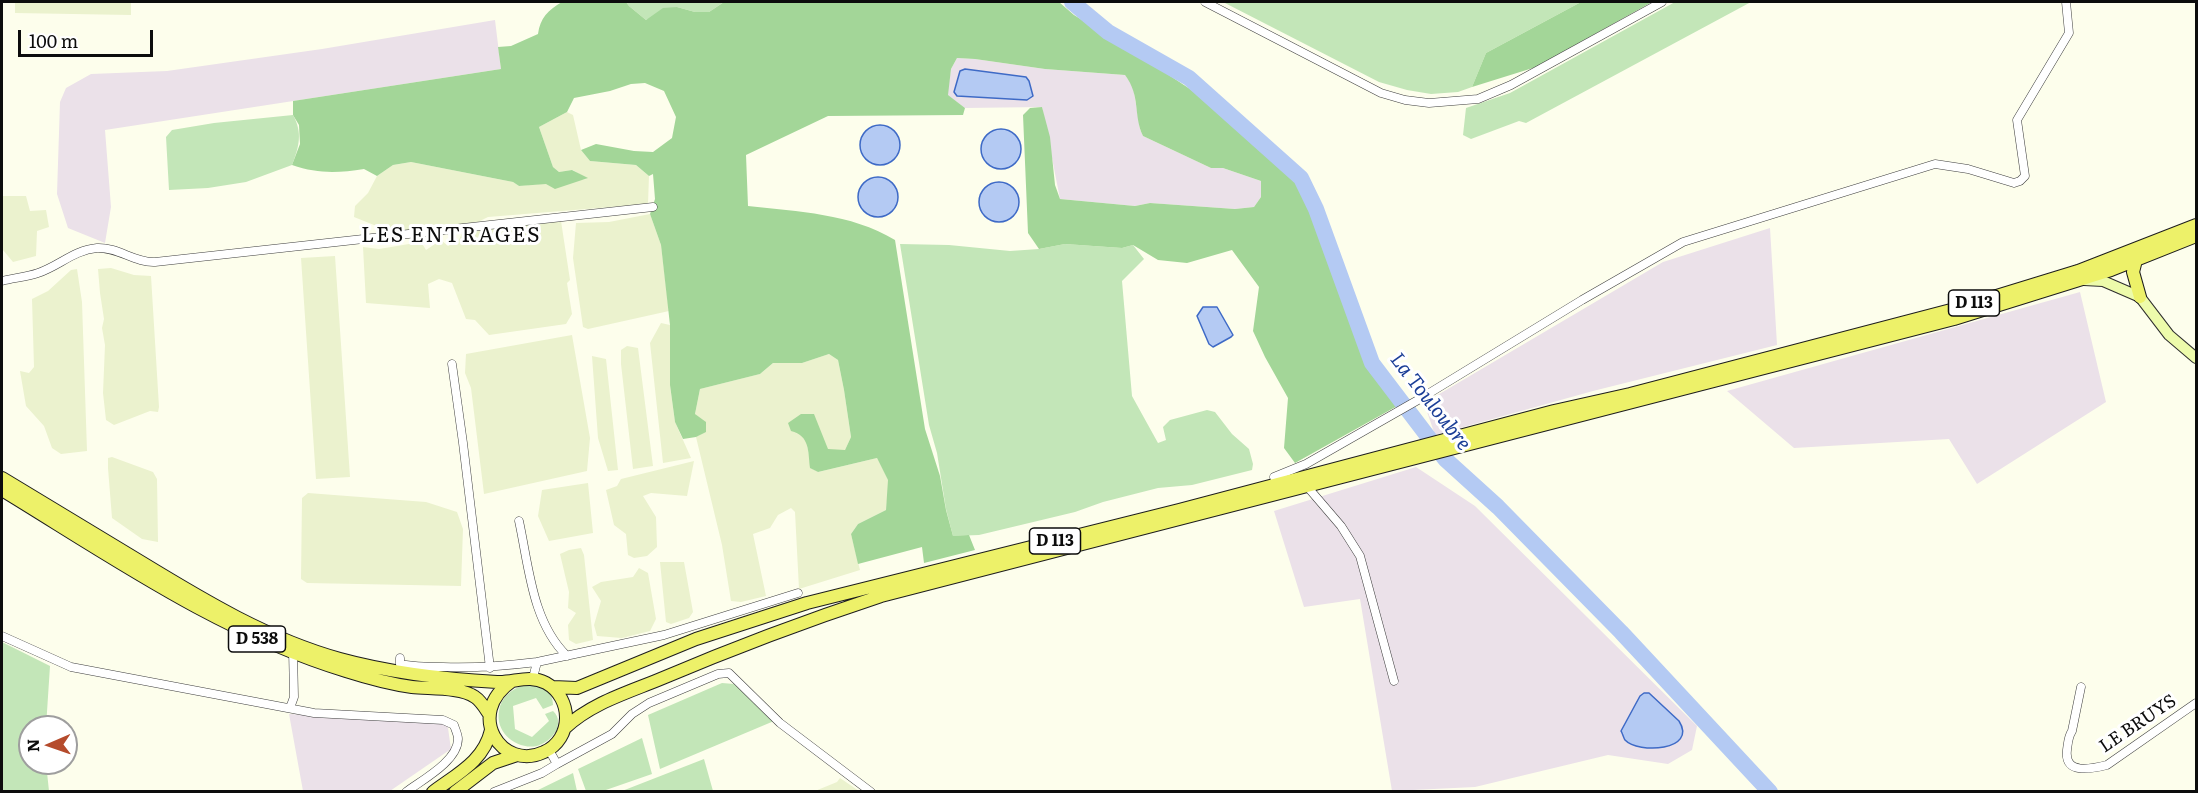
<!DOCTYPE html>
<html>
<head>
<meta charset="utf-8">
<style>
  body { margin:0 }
  #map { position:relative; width:2198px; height:793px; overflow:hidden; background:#fdfeec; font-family:Literata,serif }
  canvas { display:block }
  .frame { position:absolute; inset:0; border:3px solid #0c0c0c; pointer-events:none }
  .north { position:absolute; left:18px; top:715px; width:60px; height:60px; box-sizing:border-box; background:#fff; border:2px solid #9e9e9e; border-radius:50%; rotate:268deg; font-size:16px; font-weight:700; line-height:24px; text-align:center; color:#0c0c0c }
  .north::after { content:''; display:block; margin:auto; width:21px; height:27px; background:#b54b2c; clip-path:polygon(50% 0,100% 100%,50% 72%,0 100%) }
  .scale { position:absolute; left:18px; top:30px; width:135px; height:27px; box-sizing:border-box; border:3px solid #0c0c0c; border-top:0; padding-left:8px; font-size:18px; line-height:21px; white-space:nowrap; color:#0c0c0c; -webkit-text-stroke:4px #fff; paint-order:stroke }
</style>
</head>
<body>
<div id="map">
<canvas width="2198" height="793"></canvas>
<div class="frame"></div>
<div class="north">N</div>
<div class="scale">100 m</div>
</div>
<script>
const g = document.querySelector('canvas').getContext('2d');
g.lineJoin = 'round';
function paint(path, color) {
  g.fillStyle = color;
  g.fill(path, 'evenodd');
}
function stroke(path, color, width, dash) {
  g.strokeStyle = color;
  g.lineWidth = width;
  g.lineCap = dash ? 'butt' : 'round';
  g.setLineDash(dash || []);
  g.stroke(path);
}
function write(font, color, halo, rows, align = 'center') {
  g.font = font + ' Literata,serif';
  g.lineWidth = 6;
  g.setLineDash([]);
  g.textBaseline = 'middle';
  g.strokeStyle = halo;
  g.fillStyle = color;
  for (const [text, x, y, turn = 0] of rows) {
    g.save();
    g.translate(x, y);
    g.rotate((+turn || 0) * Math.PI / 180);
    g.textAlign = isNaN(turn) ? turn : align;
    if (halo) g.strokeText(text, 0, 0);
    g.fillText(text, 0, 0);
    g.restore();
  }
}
paint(new Path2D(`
  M495,20L501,69L105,130L111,207L105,243L68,228L57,194L60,102L66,88L91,74L167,71L322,49Z
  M957,58L975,59L1045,69L1125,75L1133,86L1140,129L1143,136L1211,168H1223L1261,181V197L1254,207L1235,209L1150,203L1135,206L1060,199L1042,107L965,108L947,95L951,69Z
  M1770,228L1777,345L1593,391L1435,435L1424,403L1663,262Z
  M2080,292L2106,402L1977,484L1949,439L1794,448L1727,391Z
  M1416,467L1475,506L1697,726L1692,750L1668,764L1608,755L1475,787L1392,791L1360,599L1304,607L1274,511Z
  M289,714L447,721L451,749L390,791H303Z`), '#ebe1e9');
paint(new Path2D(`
  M15,2H131V15L15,13Z
  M567,112L573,115L581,150L590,161L636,165L649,176L648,204L488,217L478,222L379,234V227L354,217L355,206L368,193L377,176L393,165L411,162L513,182L519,186L587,179L573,170L559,172L553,167L539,127Z
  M26,196L30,211L46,210L49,227L37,231L36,256L13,262L3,250L2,196Z
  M650,214L661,245L669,311L588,329L583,327L573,258L576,223L609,222Z
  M561,221L570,280L567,283L572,314L566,324L489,335L475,320L466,319L452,283L439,279L428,284L430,308L366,303L363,247L379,249L421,242L426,250L441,240L448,246L459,240L463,231Z
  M335,256L350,477L316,479L301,258Z
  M111,268L134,275L151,276L159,407L158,412L150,411L114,425L106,420L103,393L105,345L102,328L104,319L100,293L98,269Z
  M77,269L82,302L87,451L61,454L52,448L44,426L26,406L20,371L29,373L34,367L32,299L48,291L71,270Z
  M661,323L670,325V385L675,422L691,458L663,463L650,343Z
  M572,335L590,438L587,471L484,494L471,388L465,373L466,354Z
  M627,346L638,348L653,466L633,469L621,364V350Z
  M829,354L838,360L844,390L851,437L845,450H828L800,433L807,443L811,468L818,472L877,458L889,481L886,510L858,524L851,534L860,570L799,589L795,512L791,508L778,515L770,528L753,534L766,596L741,602L731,601L722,545L696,437L705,432L695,414L700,389L760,374L773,363H802Z
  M592,356L606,359L618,470L608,471L598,438Z
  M112,457L153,472L157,479L158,542L142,539L112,518L108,468V458Z
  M694,461L687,496L651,493L643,496L656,517L657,547L647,556L634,558L628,555L626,534L614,525L606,490L617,486L621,479Z
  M588,483L593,533L549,541L538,516L542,490Z
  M308,493L426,502L457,512L463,529L461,586L307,583L301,579L302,498Z
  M581,548L584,555L593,640L576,644L569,640L568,625L576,613L568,608L569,592L560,554L569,550Z
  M660,562H684L693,612L689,618L671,624L666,622Z
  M639,568L648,573L656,619L650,631L622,638L597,636L594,625L601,601L592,587L601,582L633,577Z
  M840,778L859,791H815L837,782Z`), '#ebf2ce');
paint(new Path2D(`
  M626,2H724L709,12H695L677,7L646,20L629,6Z
  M1223,2H1581L1486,53L1472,87L1458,92L1431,94L1407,90L1379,82Z
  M1675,2H1751L1526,123L1519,121L1471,139L1463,135L1466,108L1510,93Z
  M293,115C303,133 299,147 292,165L246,182L208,188L169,190L166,137L172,130L214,123Z
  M900,244L949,245L1010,251L1039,249L1065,244L1122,248L1133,245L1144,259L1122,281L1132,396L1158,443L1166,440L1163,427L1170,420L1207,410L1215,412L1232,434L1249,449L1253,464L1252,470L1192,485L1158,488L1103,502L1075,512L979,535L953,536L946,509L937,453L929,425Z
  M2,642L50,666L46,727H30V763H46L49,791H2Z
  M722,683L734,684L774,721L660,769L648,715Z
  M523,685C538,685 553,688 553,705L543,709L536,698L513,706L515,729L532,737L549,721L545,714L553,711C566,723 552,742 537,746C517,750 495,733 499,711C501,697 511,690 523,685Z
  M642,738L652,774L603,791H586L578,769Z
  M704,759L713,791H622Z
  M573,773L577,791H536Z`), '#c3e6b8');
paint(new Path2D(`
  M562,2H626L629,6L646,20L663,8L677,7L695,12H709L724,2H1059L1074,15L1134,52L1190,89L1253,139L1300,187L1335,270L1344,305L1368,370L1399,405L1295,463L1284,448L1288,398L1265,357L1253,331L1259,287L1232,250L1187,263L1158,260L1133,245L1122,248L1065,244L1039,249L1028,233L1023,115L1030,108L1042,107L1050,137L1055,185L1060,199L1135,206L1150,203L1235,209L1254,207L1261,197V181L1223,168H1211L1143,136C1133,115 1141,96 1125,75L1045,69L975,59L957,58L951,69L948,95L965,108L963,115L828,116L746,155L748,206C799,212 850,213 895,240L925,429L940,476L946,510L953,536L969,535L975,550L924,563L922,547L858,564L851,534L858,524L886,510L888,480L877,458L818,472L810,468C808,451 810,436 791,431L788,423L801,414H814L828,449L845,450L851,437L844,390L838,360L829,354L802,363H773L760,374L700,389L695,414L706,422V432L696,437L683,439L675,422L670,385V325L661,245L650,214L655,199L653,174L649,176L636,165L590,161L581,150L596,144L634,151L653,152L672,138L676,117L664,91L645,83L631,84L610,91L574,98L567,112L539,127L553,167L559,172L572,170L588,178L555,189L546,184L519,186L513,182L411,162L393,165L377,176L364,169C338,173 318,174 292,165L300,144L299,125L293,115V101L501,69L498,47L511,46L538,34C540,18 548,10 562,2Z
  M1581,2H1652L1536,67L1472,87L1486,53Z`), '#a3d698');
const water = new Path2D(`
  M965,69L1026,77L1029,81L1033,96L1027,100L957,96L954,92L960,71Z
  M860 145a20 20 0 1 1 40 0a20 20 0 1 1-40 0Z
  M981 149a20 20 0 1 1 40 0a20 20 0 1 1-40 0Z
  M858 197a20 20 0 1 1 40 0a20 20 0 1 1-40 0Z
  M979 202a20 20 0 1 1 40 0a20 20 0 1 1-40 0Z
  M1203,307H1217L1233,335L1231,337L1213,347L1209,344L1197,316Z
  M1644,693H1649L1679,721C1698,751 1638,754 1625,740C1624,739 1622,732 1621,731L1640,696Z`);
paint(water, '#b4caf3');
stroke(water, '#3e6ac6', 1.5);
stroke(new Path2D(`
  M1072,2L1108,32L1189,78L1301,178L1316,209L1372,363L1445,459L1498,507L1621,632L1770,792`), '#b4caf3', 16);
const street = new Path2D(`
  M1205,2L1381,93L1405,100L1429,103L1478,99L1511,85L1662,2
  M2,281C13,278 27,277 38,273C59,266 74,250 97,248C118,247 135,263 155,262L653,207
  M452,364L463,443L490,668
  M1305,484L1341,526L1360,556L1394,681
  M1278,487L1274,477L1306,464L1418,400L1582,300L1683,242L1935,164L1968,169L2014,183L2020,181L2025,176L2017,120L2069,33L2066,2
  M519,521C529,567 532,622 567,656
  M2,636L71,667L314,713L443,720L454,725C455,729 458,734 458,739C458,761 422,780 406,792
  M400,658V664C414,667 429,667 443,667C475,668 505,666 537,662
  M533,678L537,662L664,635L798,593
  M2081,687L2072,731C2068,737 2068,743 2067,750C2064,775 2091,769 2107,765L2196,703
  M290,708L294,697L293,650
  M557,764L612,734L632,714L649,703L718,674L729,673L780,723L871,792
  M494,792L542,773L557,764L549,750`);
const secondary = new Path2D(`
  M2084,280L2103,281L2140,297L2169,335L2196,358`);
const primary = new Path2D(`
  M2136,260L2133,272L2140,297
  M2,478C48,506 95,534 141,562C205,601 268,639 340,659C391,673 444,679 497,682C514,683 529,674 546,683C573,698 573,739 544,752C502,772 464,714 512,681
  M2,490C112,557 221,633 346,671C368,678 390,684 412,687C429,689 461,687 475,697C481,701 485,708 489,714
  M553,687L577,688L696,639L807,603L1179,510L1554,411L1630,394L1951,310L2078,271L2196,225
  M565,728C590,704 626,693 658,680C731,649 805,621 881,596L1954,319L2111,270L2196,236
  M433,792C457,774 484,761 491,730
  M455,792L493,763L517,755`);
stroke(street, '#3f3f3f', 9);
stroke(secondary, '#2e2e2e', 12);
stroke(primary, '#1d1d1d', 14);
stroke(street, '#fff', 8);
stroke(secondary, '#edfbab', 10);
stroke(primary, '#edf169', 12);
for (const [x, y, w] of [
  [1974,303,51],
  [1055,541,51],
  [257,639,57]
]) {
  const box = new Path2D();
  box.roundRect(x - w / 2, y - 13, w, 26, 4.5);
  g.fillStyle = '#fff';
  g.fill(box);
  stroke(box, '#0c0c0c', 1.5);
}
write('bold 16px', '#0c0c0c', null, [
  ["D 113",1974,303],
  ["D 113",1055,541],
  ["D 538",257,639]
]);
write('18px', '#0c0c0c', '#fff', [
  ["LE BRUYS",2138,724,-34]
]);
write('italic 20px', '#1c3f97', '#fff', [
  ["La Touloubre",1430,402,52]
]);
g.letterSpacing = '1.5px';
write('21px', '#0c0c0c', '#fff', [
  ["LES ENTRAGES",451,236]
]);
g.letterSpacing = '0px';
</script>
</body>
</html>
